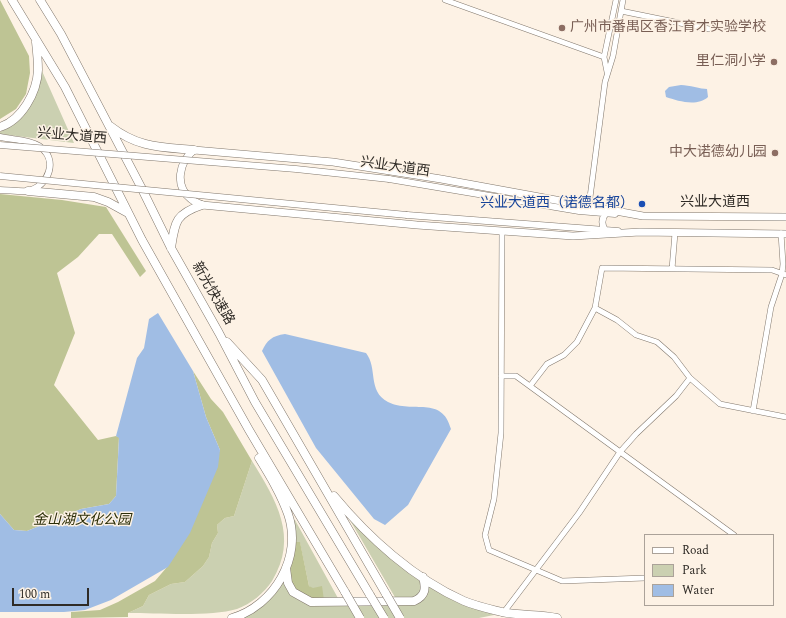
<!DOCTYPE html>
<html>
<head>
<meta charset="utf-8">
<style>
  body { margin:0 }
  #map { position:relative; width:786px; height:618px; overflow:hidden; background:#fdf2e5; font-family:Spectral,serif }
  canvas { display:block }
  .legend { position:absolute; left:644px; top:534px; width:130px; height:72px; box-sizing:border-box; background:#fdf2e5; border:1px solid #aba299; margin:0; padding:5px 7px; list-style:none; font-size:12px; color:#2f2b26 }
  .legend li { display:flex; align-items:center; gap:8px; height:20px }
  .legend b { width:20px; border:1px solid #aba299 }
  .scale { position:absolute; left:12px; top:588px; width:77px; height:18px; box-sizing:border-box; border:2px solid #2f2b26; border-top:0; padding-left:5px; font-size:12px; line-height:14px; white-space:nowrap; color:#2f2b26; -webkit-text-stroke:3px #fdf2e5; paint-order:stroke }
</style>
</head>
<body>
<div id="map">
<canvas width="786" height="618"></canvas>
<ul class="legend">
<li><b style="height:5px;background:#fff"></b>Road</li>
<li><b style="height:11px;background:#cbd0b1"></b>Park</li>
<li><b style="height:11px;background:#a0bde4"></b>Water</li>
</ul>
<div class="scale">100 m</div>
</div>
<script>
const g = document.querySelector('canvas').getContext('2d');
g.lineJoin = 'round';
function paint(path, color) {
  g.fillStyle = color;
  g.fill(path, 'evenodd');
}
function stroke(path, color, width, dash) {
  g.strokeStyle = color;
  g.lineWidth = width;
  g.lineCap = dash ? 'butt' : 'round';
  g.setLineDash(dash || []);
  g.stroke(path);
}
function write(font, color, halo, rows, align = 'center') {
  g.font = font + ' Spectral,"Noto Sans SC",serif';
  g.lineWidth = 3;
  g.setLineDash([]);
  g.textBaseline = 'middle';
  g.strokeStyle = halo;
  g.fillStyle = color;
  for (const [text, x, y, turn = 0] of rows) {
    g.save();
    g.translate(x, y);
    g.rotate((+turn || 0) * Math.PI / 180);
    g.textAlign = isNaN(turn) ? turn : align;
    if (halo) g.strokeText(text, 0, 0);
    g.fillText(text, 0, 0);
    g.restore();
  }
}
paint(new Path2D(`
  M42,71L74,143L0,134V132C27,119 36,100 42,71Z
  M252,461C276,500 299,537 272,581C264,593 251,604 237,609C211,617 157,613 128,613L143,606L149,595L171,584L185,582L203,566L209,557L212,543L218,533L217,525L225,518L234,516Z
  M347,515L418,578L422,584V590L415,598L396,599Z
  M295,520L339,600H324L309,586L300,543L295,542L292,521Z
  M284,579C292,598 298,603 318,605L418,603L427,593L429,586L494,615L479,618H241C261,609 271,596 284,579Z`), '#cbd0b1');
paint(new Path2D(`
  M0,0L29,56L30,73L26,94L16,109L0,119Z
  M0,194L62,200L106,207L146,271L140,277L112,234H99L78,257L57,273L75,333L54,385L98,440L116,436L119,437L116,496L109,504L81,509L27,531L14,530L0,514Z
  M193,371L211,399L223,412L252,461L234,516L225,518L217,525L218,533L212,543L209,557L203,566L185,582L171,584L149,595L143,606L128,613V617L71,618V612L100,610L118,602L155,581L167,567L220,450L206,417Z
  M295,542H300L309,586L313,588L322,586L324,600C282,594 287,577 295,542Z`), '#bec494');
paint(new Path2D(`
  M681,85C689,85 701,89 707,89L708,97C697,107 678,101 666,97L665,91L669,87Z
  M158,313L193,371L206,417L220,450L218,467L190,533L168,567L111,600L85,610L64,612H0V514L14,530L27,531L81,509L109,504L116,496L119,438L116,436L137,358L144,348L149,319Z
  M285,334L366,353C378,368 367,391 388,402C413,414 442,395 451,429L408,505L385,525L374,519L316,448L262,351C267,340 272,336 285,334Z`), '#a0bde4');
const minor = new Path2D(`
  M445,0L604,57
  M621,11L709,29
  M607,72L604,57L616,0
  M589,205L605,82L613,56L623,0
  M502,231L501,433L494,499L485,535L489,550L562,581L645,578
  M672,269L675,233
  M595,308L602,268L772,270L786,275
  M501,376H516L734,535
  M530,386L547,364L564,355L577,342L595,308L617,320L636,335L657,342L674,357L690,378L720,404L786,417
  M753,411L771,307L782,274L783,264L781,233
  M504,612L579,513L620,452L636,434L676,396L690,378`);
const tertiary = new Path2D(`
  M0,137C13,140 28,139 39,146C59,159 49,186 28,191C20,192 8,190 0,190
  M389,179L579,211L615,214
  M407,215L618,231
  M605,230C601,224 602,218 606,213`);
const secondary = new Path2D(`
  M786,217L643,216L441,179L333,162L194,150C179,162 174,186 191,199C194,202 199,203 202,205L417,225L573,236L640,232L786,234`);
const trunk = new Path2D(`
  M12,0L65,87L142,240L249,430L345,592
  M40,0L61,34L141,187L171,248L219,333L255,402L370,595
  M110,126C138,148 161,147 194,150
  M0,127C22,120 37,92 38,70C38,61 37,51 36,42
  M28,191L94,197L108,202L128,213
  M171,248C175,222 175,214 202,205
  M227,342L262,380L386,594
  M334,496C368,537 414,579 464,601C476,606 490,609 502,612C520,616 539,614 557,618
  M286,568L288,583L293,592L311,602L414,601C426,596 426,588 423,577
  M232,618C274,606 303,557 288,514C281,494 270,476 259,458`);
stroke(minor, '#81776c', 6);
stroke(tertiary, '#81776c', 7);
stroke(secondary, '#81776c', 8);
stroke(trunk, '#81776c', 9);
stroke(minor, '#fff', 5);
stroke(tertiary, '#fff', 6);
stroke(secondary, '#fff', 7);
stroke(trunk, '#fff', 8);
const tertiaryBridge = new Path2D(`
  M0,145L296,169L389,179
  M0,176L407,215`);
const trunkBridge = new Path2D(`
  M345,592L360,618
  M386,594L400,618
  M370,595L384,618`);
stroke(tertiaryBridge, '#81776c', 7, []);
stroke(trunkBridge, '#81776c', 9, []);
stroke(tertiaryBridge, '#fff', 6);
stroke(trunkBridge, '#fff', 8);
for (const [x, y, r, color] of [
  [562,28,4,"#8d6e63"],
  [774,62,4,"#8d6e63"],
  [775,153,4,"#8d6e63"],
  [642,204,4,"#1a4fb4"]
]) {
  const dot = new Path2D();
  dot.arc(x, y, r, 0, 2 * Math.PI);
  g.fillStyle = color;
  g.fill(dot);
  stroke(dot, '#fdf2e5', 1.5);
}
write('14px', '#785e54', '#fdf2e5', [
  ["广州市番禺区香江育才实验学校",570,28,"left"],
  ["里仁洞小学",766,62],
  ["中大诺德幼儿园",767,153]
], 'right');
write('14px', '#2f2b26', '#fdf2e5', [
  ["兴业大道西",72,137,5],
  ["兴业大道西",395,168,8],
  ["兴业大道西",715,203],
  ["新光快速路",212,294,60]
]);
write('14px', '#164399', '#fdf2e5', [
  ["兴业大道西（诺德名都）",634,204]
], 'right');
write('italic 14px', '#2b2e08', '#fdf2e5', [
  ["金山湖文化公园",82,521]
]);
</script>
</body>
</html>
